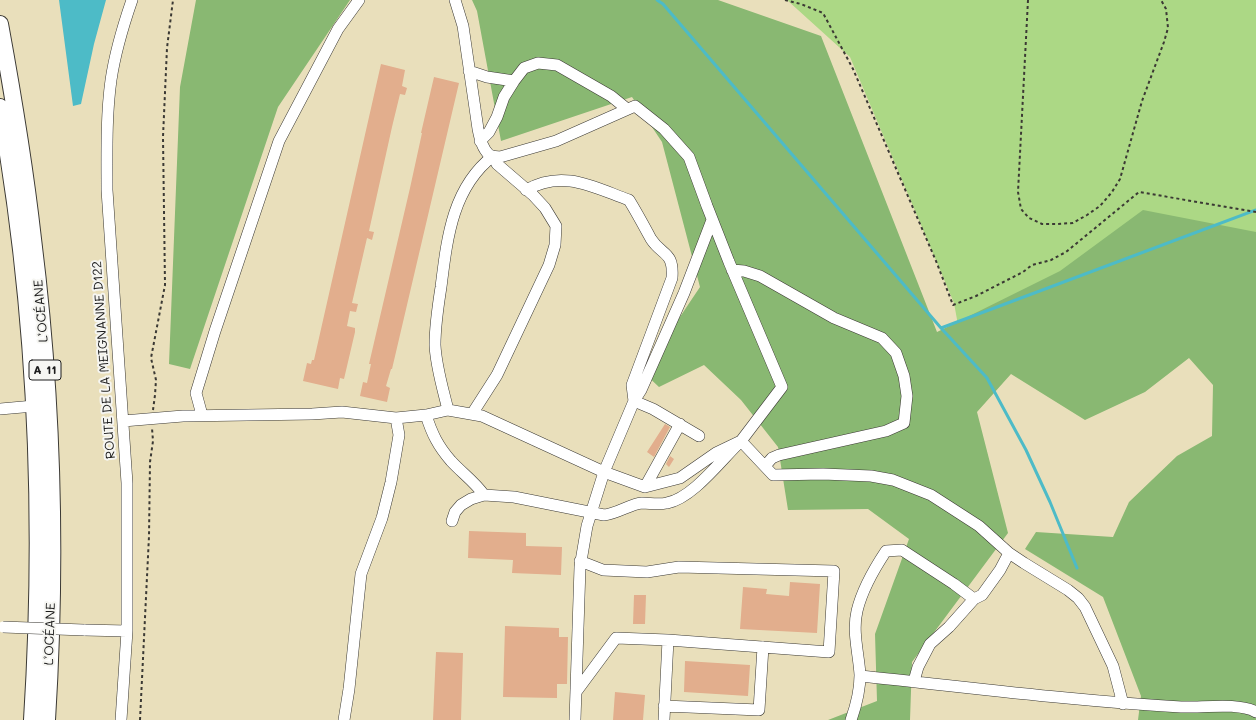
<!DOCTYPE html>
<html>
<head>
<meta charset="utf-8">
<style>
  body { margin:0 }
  canvas { display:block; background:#e9dfbb }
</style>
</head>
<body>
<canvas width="1256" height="720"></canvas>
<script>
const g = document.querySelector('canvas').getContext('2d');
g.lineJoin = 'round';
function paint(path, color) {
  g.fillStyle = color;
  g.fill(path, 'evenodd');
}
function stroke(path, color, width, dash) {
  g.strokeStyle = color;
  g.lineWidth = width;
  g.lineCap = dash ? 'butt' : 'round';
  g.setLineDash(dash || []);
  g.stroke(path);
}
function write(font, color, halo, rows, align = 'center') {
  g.font = font + ' Mali,sans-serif';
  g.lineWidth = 4;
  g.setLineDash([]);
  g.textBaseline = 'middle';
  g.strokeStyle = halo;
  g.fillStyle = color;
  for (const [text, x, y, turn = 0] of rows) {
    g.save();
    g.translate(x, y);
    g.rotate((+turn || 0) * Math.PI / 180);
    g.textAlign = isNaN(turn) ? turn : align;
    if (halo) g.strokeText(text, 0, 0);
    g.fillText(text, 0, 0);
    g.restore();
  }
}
paint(new Path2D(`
  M787,0H1256V238L958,325L954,303L850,57Z`), '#acd885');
paint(new Path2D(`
  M196,0H350L278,107L190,369L169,364L180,87Z
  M472,0H718L821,36L937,332L1060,271L1143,210L1256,232V720H1138L1141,696L1103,597L1025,549L1036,532L1113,537L1129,502L1177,456L1212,436L1213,385L1189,358L1145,392L1085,420L1011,374L977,412L1008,533L912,662L910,720H828L877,701L875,634L909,539L868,509L788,510L778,447L741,400L704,365L659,387L643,372L700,287L662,142L632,97L501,141L477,11Z`), '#89b872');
paint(new Path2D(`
  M59,0H106L94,44L81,104L73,106Z`), '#4dbbc7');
stroke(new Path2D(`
  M657,0L663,4L941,328L1256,210
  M941,328L987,378L1026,450L1050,502L1077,568`), '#4dbbc7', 3);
paint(new Path2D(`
  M381,64L405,70L402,86L407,88L405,95L400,94L392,127L369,231L374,232L372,240L367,238L352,303L358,304L356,312L350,311L347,326L355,328V332L344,379L340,378L338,389L303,381L307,363L311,364L312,360H314Z
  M434,77L459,83L392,369H391L386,386L390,388L387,402L360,396L363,382L367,383L371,364H369L410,188L422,133H421Z
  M665,424L670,427L654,457L647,452Z
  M670,456L674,459L669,467L666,464Z
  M469,531L526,533V546L562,547L561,575L512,573L513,560L468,558Z
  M790,582L820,584L817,633L740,629L743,587L767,589L766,594L789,596Z
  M634,595H646L645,624H633Z
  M505,626L559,628V637H568L567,684H557V698L503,697Z
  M436,652L463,653L461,720H433Z
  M685,661L750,665L748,696L684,692Z
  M615,692L645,695L643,720H613Z`), '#e2ae8d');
const minor = new Path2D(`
  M455,0L463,26L478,129C480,139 482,148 490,156L500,157L556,141L635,106L664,129L689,157L707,206L729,262L782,387L741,441L716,453L680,478L645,487L604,472L634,401L653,409L699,436
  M469,71L487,77L514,81
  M480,141L489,132L497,117L504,97L514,81L524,68L538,63L557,65L611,96L627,109
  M526,190C563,169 593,187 629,200C637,213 644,226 651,239C662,256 674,251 672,278L632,385L634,401
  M732,270L744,271L760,276L834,318L882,338L896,353L904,376L907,396L904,423L886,431L779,455L772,458L765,466
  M634,401L641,390L684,293L712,220
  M0,409L34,406
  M448,410C443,389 436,367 435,345C435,326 438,306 441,287C447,239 452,188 493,156L497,164L533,195L545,208L556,226L555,245L549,265L497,375L472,414
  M202,415L196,393L215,331L279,141L338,29L359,0
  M426,415C432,434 438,446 451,461C462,473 475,482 484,495
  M396,418L426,415L448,410L482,416L604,472L587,526L580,567L575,720
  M123,421L183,416L312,414L342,412L396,418L399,435L391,482L382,518L361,574L349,689L344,720
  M645,487L680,424
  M452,521L455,512L461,505L471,499L484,495L514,497L604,515C617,514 630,504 642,503C650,503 658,505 667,503C693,498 721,460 741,441L773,475L823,474L871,476L893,480L931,495L979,526L1009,553L1024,563L1068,590L1078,598L1085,607L1113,666L1123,704
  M580,561L603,570L647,572L679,567L834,571L829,652L668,640
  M84,630L127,631
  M860,676C967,687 1074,701 1181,707C1201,708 1239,702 1256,712
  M914,681L918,667L930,644L949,627L974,599L982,595L1000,570L1009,553
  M576,692L616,638L668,640L664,720
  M664,706L759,710L763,647
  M121,720L127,631V483L107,190C107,154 106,116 111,80C115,53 123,26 132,0
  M851,720C856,706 860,690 860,675C859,655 852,632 857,611C862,590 874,569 886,551L902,550L954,584L974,599`);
const highway = new Path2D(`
  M0,24C13,95 25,167 33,239C53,398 57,560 47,720
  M0,107C36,308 45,516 32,720`);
stroke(minor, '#3b3934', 12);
stroke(highway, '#3b3934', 18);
stroke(new Path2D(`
  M785,0L801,4L823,13L853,69L936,261L953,305L976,296L1023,272L1032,265L1051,260L1066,252L1139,192L1256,212
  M1028,0L1018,192L1021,209L1029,218L1042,224H1057L1073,223L1087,215L1100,206L1112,192L1120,179L1142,101L1164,42L1168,28L1166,9L1161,0
  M153,410L155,395L156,380L151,358L165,285L163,137L167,48L173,0
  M140,720L149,536L150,462L153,441L152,428`), '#3b3934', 2, [3, 3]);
stroke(minor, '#fff', 11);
stroke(highway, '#fff', 16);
const minorBridge = new Path2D(`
  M3,627L84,630`);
stroke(minorBridge, '#3b3934', 12, []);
stroke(minorBridge, '#fff', 11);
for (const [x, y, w] of [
  [45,370,32]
]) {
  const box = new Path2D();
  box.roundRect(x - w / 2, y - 10, w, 20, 3);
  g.fillStyle = '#f6f6f2';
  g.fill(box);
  stroke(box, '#1c1c1c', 1);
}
write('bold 12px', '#1c1c1c', null, [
  ["A 11",45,370]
]);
write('13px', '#1c1c1c', '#f6f6f2', [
  ["L’OCÉANE",41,311,-95],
  ["ROUTE DE LA MEIGNANNE D122",104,360,-94],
  ["L’OCÉANE",50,634,-88]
]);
</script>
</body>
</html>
